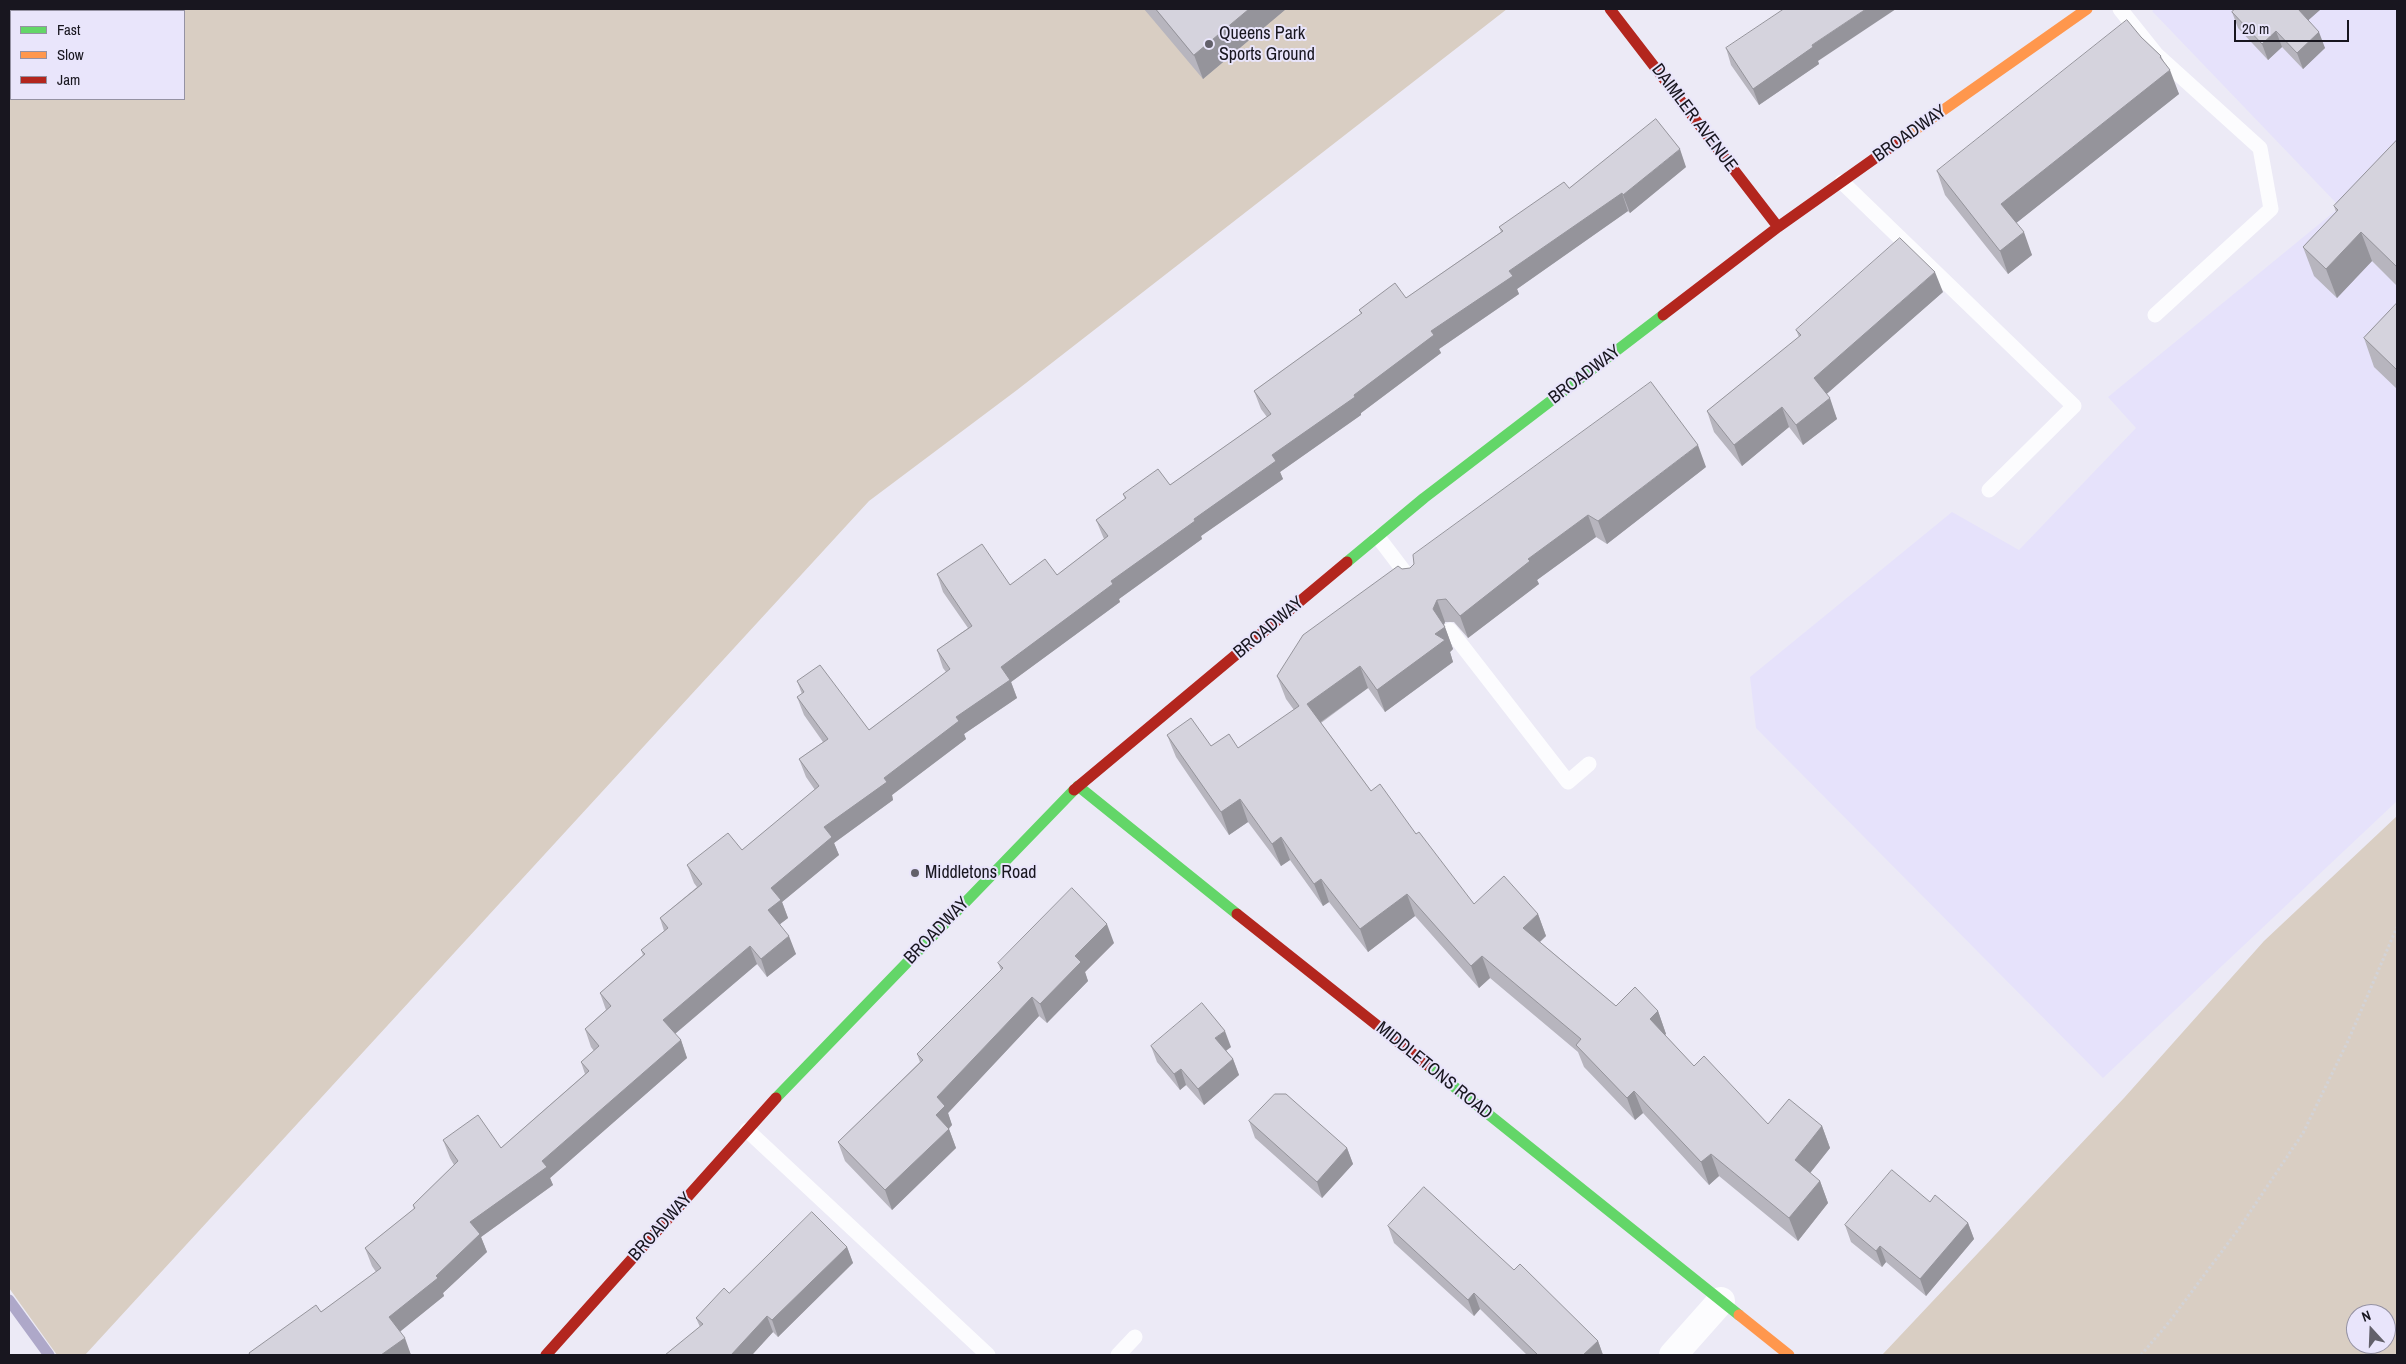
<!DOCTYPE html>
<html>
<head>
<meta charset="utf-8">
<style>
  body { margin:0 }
  #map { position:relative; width:2406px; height:1364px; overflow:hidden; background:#eceaf6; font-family:"Archivo Narrow",sans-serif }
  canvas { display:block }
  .frame { position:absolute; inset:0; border:10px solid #18161f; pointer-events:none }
  .legend { position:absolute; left:10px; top:10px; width:175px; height:90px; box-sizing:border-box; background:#e9e5fb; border:1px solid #9592a3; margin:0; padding:6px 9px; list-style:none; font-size:15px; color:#18161f }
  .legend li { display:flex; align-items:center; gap:10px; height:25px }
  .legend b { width:25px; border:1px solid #9592a3 }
  .north { position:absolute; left:2346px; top:1304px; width:50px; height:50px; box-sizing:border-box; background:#e9e5fb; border:1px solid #9592a3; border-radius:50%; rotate:340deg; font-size:14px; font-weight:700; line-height:20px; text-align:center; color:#18161f }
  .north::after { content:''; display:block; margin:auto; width:18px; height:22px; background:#62606a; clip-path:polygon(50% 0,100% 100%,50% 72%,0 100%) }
  .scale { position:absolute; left:2234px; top:20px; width:115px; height:22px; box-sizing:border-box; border:2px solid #18161f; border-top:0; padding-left:6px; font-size:15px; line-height:18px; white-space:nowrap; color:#18161f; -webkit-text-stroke:4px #e9e5fb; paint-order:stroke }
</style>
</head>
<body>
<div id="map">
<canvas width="2406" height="1364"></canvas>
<div class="frame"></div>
<ul class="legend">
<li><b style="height:6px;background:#63d668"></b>Fast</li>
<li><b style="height:6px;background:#ff974d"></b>Slow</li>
<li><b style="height:6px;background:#b3261e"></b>Jam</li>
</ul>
<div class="north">N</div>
<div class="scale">20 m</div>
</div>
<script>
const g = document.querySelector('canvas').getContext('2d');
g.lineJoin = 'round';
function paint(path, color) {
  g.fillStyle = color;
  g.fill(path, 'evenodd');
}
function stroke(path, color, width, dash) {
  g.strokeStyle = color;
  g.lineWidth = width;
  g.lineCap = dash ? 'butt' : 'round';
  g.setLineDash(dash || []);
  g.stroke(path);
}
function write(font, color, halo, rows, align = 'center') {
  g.font = font + ' "Archivo Narrow",sans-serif';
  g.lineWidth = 4;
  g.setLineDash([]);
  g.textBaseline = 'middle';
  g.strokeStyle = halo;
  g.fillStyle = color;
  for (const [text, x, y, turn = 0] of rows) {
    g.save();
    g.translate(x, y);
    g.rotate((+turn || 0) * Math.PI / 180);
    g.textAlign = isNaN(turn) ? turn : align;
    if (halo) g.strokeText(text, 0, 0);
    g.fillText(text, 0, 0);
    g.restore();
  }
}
paint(new Path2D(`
  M2155,9H2397V801L2103,1078L1756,728L1750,677L1952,512L2019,550L2136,428L2108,397L2340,207L2152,11Z`), '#e6e2fb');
paint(new Path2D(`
  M143,9H1507L1017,390L869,501L85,1355H57L9,1288V74L11,73V99H184V11H135Z
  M2397,816V1355H1882L2124,1098L2264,941ZM2356,1314H2386V1344H2356Z`), '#d9cec3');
stroke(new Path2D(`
  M9,1300L49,1355`), '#aea8c9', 11);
stroke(new Path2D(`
  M2141,1355L2170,1321L2240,1227L2303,1133L2348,1041L2397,927`), '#d3d3d7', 3, [2.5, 2.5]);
stroke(new Path2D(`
  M2120,9L2156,54L2260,148L2271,209L2155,315
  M1842,182L2074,406L1989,490
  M1378,537L1413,583
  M1450,630L1568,782L1589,764
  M747,1130L988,1355
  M1118,1355L1135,1337`), '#fcfcfe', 15);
stroke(new Path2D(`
  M1673,1355L1721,1301`), '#fcfcfe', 28);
stroke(new Path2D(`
  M1347,562L1424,498L1663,315
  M1078,786L1237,914
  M1427,1065L1739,1315
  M776,1098L1074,790`), '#63d668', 11);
stroke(new Path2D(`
  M1895,144L2087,9
  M1739,1315L1789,1355`), '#ff974d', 11);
stroke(new Path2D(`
  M1610,9L1778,227
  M1663,315L1778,227L1895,144
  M1074,790L1347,562
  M1237,914L1427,1065
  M546,1355L776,1098`), '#b3261e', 11);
paint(new Path2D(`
  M9,9H96L97,10L93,11H11V42L9,43Z
  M1144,9H1286L1203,79Z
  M2235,9H2321L2308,20L2325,48L2303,69L2282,47L2268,60L2238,28L2232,12Z
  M2141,37L2161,56L2179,94L2016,223L2032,255L2008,274L1945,195L1937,171Z
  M1726,48L1818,61L1819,64L1759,105L1731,65Z
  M2397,140V286L2372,261L2337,298L2314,276L2303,247L2336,212L2334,206Z
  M1686,167L1630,213L1628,211L1517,289L1519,294L1439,349L1441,353L1361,413V415L1280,472L1283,479L1201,536L1202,539L1119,599L1120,602L1011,682L1017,698L964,734L966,739L892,795L893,800L834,843L839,855L782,902L788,918L780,924L796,954L767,977L757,964L675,1034L681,1040L687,1058L550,1178L553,1185L481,1237L487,1252L443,1293L444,1296L400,1331L411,1355H249V1353L321,1312L376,1272L372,1266L365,1248L414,1209L413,1205L454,1165L450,1158L443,1140L501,1148L585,1074L581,1062L594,1051L591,1047L585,1029L606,1010L600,993L643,955L641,950L664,931L660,918L697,887L694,883L687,865L742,850L815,790L806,777L799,759L823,742L804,715L797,697L802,694L797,681L869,730L946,672L943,668L937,650L968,628L943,592L937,574L1010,585L1057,575L1104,539L1096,520L1125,499L1123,494L1170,485L1267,417L1261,409L1254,391L1361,314L1359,310L1406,298L1501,232L1499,227L1569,188Z
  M1943,292L1826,394L1837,419L1803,445L1789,427L1742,466L1714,432L1707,411L1799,337L1796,330Z
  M2397,303V389L2374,367L2364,338Z
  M1706,467L1607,544L1596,537L1537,580L1539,584L1468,638L1454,622H1445L1444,625L1453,649L1450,652L1453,662L1385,712L1368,688L1321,723L1371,791L1416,834L1474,904L1538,914L1546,936L1540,942L1616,1006L1658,1011L1666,1034L1665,1035L1694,1066L1768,1124L1822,1126L1830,1148L1810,1173L1820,1181L1828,1203L1798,1241L1719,1176L1709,1185L1643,1113L1635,1120L1584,1067L1578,1052L1490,978L1479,988L1415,916L1368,952L1329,902L1323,906L1290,860L1281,866L1248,822L1229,835L1176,757L1167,735L1211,746L1238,748L1294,710L1286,699L1277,676L1402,569L1410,568Z
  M1114,943L1085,972L1088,981L1047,1023L1039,1016L948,1113L952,1125L949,1129L956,1148L892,1210L845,1161L838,1142L920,1062L917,1054L1001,970L998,963Z
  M1151,1046L1231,1047L1226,1051L1233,1059L1239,1075L1204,1105L1186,1085L1180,1090L1157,1062Z
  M1249,1121L1347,1148L1353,1164L1322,1198L1255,1138Z
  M1930,1202L1968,1223L1974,1239L1926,1296L1886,1262L1882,1267L1851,1242L1845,1225Z
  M1388,1226L1514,1270L1598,1341L1603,1355H1527L1480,1309L1474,1316L1394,1243Z
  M847,1247L853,1263L778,1337L773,1332L752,1355H665L700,1327L696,1318L729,1293Z`), '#b7b5be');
paint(new Path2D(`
  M1249,9H1286L1203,79L1194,55Z
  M1866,9H1896L1818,61L1819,64L1759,105L1753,89L1812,45Z
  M2298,9H2321L2303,25Z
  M2276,31L2282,47L2268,60L2262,44Z
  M2319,32L2325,48L2303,69L2297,53Z
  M2170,70L2179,94L2010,228L2001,204Z
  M1680,149L1686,167L1630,213L1623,195Z
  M1622,193L1628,211L1517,289L1519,294L1439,349L1441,353L1361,413V415L1280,472L1283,479L1201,536L1202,539L1119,599L1120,602L1011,682L1017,698L964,734L966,739L892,795L893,800L834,843L839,855L782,902L788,918L775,928L768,910L771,888L824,827L884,778L956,717L1001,667L1111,581L1194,519L1272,455L1354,395L1431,331L1509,271Z
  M2024,232L2032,255L2008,274L2000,251Z
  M2361,232L2372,261L2337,298L2326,269Z
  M1935,272L1943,292L1821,399L1814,378Z
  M1830,398L1837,419L1803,445L1796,425Z
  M1782,407L1789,427L1742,466L1734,445Z
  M1698,445L1706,467L1607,544L1598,521Z
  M1588,515L1596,537L1537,580L1539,584L1468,638L1460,616L1528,559Z
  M1437,600L1445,622L1442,629L1445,627L1453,649L1450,652L1453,662L1385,712L1377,690L1435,634L1433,609Z
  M1360,666L1368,688L1315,726L1307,704Z
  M1240,799L1248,822L1229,835L1221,812Z
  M1281,837L1290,860L1281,866L1272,844Z
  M1321,879L1329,902L1323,906L1314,884Z
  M1407,894L1415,916L1368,952L1360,929Z
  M1538,914L1546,936L1531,950L1523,928Z
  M1107,924L1114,943L1085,972L1088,981L1047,1023L1040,1004L1075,956Z
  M789,936L796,954L767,977L761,959Z
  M750,946L757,964L670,1038L663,1020Z
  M1482,956L1490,978L1479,988L1471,966Z
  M1032,997L1039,1016L948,1113L952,1125L943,1134L936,1115L937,1097Z
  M1658,1011L1666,1034L1658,1041L1650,1019Z
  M1225,1031L1231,1047L1221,1054L1215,1038Z
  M681,1040L687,1058L550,1178L553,1185L481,1237L487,1252L443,1293L444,1296L396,1335L389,1317L436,1276L470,1222L542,1161Z
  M1233,1059L1239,1075L1204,1105L1198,1089Z
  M1181,1069L1186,1085L1180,1090L1174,1074Z
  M1634,1091L1643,1113L1635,1120L1627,1098Z
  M1822,1126L1830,1148L1803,1182L1795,1160Z
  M949,1129L956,1148L892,1210L885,1190Z
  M1347,1148L1353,1164L1322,1198L1317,1182Z
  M1711,1154L1719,1176L1709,1185L1701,1162Z
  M1820,1181L1828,1203L1798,1241L1789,1218Z
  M1968,1223L1974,1239L1926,1296L1920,1279Z
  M1880,1246L1886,1262L1882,1267L1876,1251Z
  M847,1247L853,1263L778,1337L772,1320Z
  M1474,1293L1480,1309L1474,1316L1468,1300Z
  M767,1316L773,1332L752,1355H731Z
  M405,1338L411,1355H381Z
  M1598,1341L1603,1355H1583Z`), '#95949b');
const building = new Path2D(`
  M9,9H28L21,11H11V15L9,16Z
  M1156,9H1249L1194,55Z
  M1784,9H1866L1812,45L1813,47L1753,89L1726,48Z
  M2235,9H2298L2319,32L2297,53L2276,31L2262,44L2232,12Z
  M2127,20L2141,37L2161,56L2160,57L2170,70L2001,204L2024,232L2000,251L1937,171Z
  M1656,119L1680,149L1623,195L1622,193L1509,271L1513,276L1431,331L1434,335L1354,395L1355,397L1272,455L1276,461L1194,519L1195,521L1111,581L1113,584L1001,667L1010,680L956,717L959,721L884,778L887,782L824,827L832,837L771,888L781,900L768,910L789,936L761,959L750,946L663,1020L681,1040L542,1161L547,1167L470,1222L480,1234L436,1276L438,1278L389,1317L405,1338L381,1355H250L249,1353L316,1305L321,1312L381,1268L365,1248L415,1208L413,1205L458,1161L443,1140L478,1115L501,1148L589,1071L581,1062L599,1046L585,1029L611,1006L600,993L645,954L641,950L668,928L660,918L702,884L687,865L728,833L742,850L819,786L799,759L828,739L797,697L804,692L797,681L820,665L869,730L950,669L937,650L972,626L937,574L982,544L1010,585L1045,559L1057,575L1108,536L1096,520L1126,498L1123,494L1158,469L1170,485L1271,414L1254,391L1362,313L1359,310L1395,283L1406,298L1503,231L1499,227L1564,182L1569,188Z
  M2397,140V267L2361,232L2326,269L2303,247L2338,210L2334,206Z
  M1900,238L1935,272L1814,378L1830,398L1796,425L1782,407L1734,445L1707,411L1801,335L1796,330Z
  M2397,303V370L2364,338Z
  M1651,382L1698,445L1598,521L1588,515L1528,559L1530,561L1460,616L1446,599L1437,600L1433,609L1445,627L1435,634L1445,640L1377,690L1360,666L1307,704L1371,791L1380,784L1416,834L1419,832L1474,904L1504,876L1538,914L1523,928L1616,1006L1635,987L1658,1011L1650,1019L1694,1066L1704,1056L1768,1124L1789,1099L1822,1126L1795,1160L1820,1181L1789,1218L1711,1154L1701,1162L1634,1091L1627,1098L1576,1045L1581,1039L1482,956L1471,966L1407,894L1360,929L1321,879L1314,884L1281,837L1272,844L1240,799L1221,812L1167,735L1191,718L1211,746L1229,734L1238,748L1299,706L1277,676L1303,635L1398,566L1402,569L1410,568L1414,564L1413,555Z
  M1072,888L1107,924L1075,956L1081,962L1040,1004L1032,997L937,1097L945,1106L936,1115L949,1129L885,1190L838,1142L923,1060L917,1054L1003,968L998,963Z
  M1202,1003L1225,1031L1215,1038L1233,1059L1198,1089L1181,1069L1174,1074L1151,1046Z
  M1275,1094H1286L1347,1148L1317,1182L1249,1121Z
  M1892,1170L1930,1202L1935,1195L1968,1223L1920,1279L1880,1246L1876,1251L1845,1225Z
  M1424,1187L1514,1270L1520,1264L1598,1341L1583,1355H1538L1474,1293L1468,1300L1388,1226Z
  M812,1212L847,1247L772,1320L767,1316L731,1355H665L703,1324L696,1318L724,1288L729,1293Z`);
paint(building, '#d5d3dd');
stroke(building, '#95949b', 1);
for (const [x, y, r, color] of [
  [1209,44,5,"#62606a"],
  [915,873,5,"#62606a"]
]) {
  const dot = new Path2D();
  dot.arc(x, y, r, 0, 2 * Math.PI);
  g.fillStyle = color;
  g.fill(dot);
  stroke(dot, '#e9e5fb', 2);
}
write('18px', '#18161f', '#e9e5fb', [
  ["Queens Park",1219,34],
  ["Sports Ground",1219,55],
  ["Middletons Road",925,873]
], 'left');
write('18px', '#18161f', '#e9e5fb', [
  ["DAIMLER AVENUE",1694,118,53],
  ["BROADWAY",1910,134,-35],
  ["BROADWAY",1585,375,-37],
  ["BROADWAY",1269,628,-40],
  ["BROADWAY",937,931,-46],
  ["MIDDLETONS ROAD",1434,1071,39],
  ["BROADWAY",661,1227,-48]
]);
</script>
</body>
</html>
